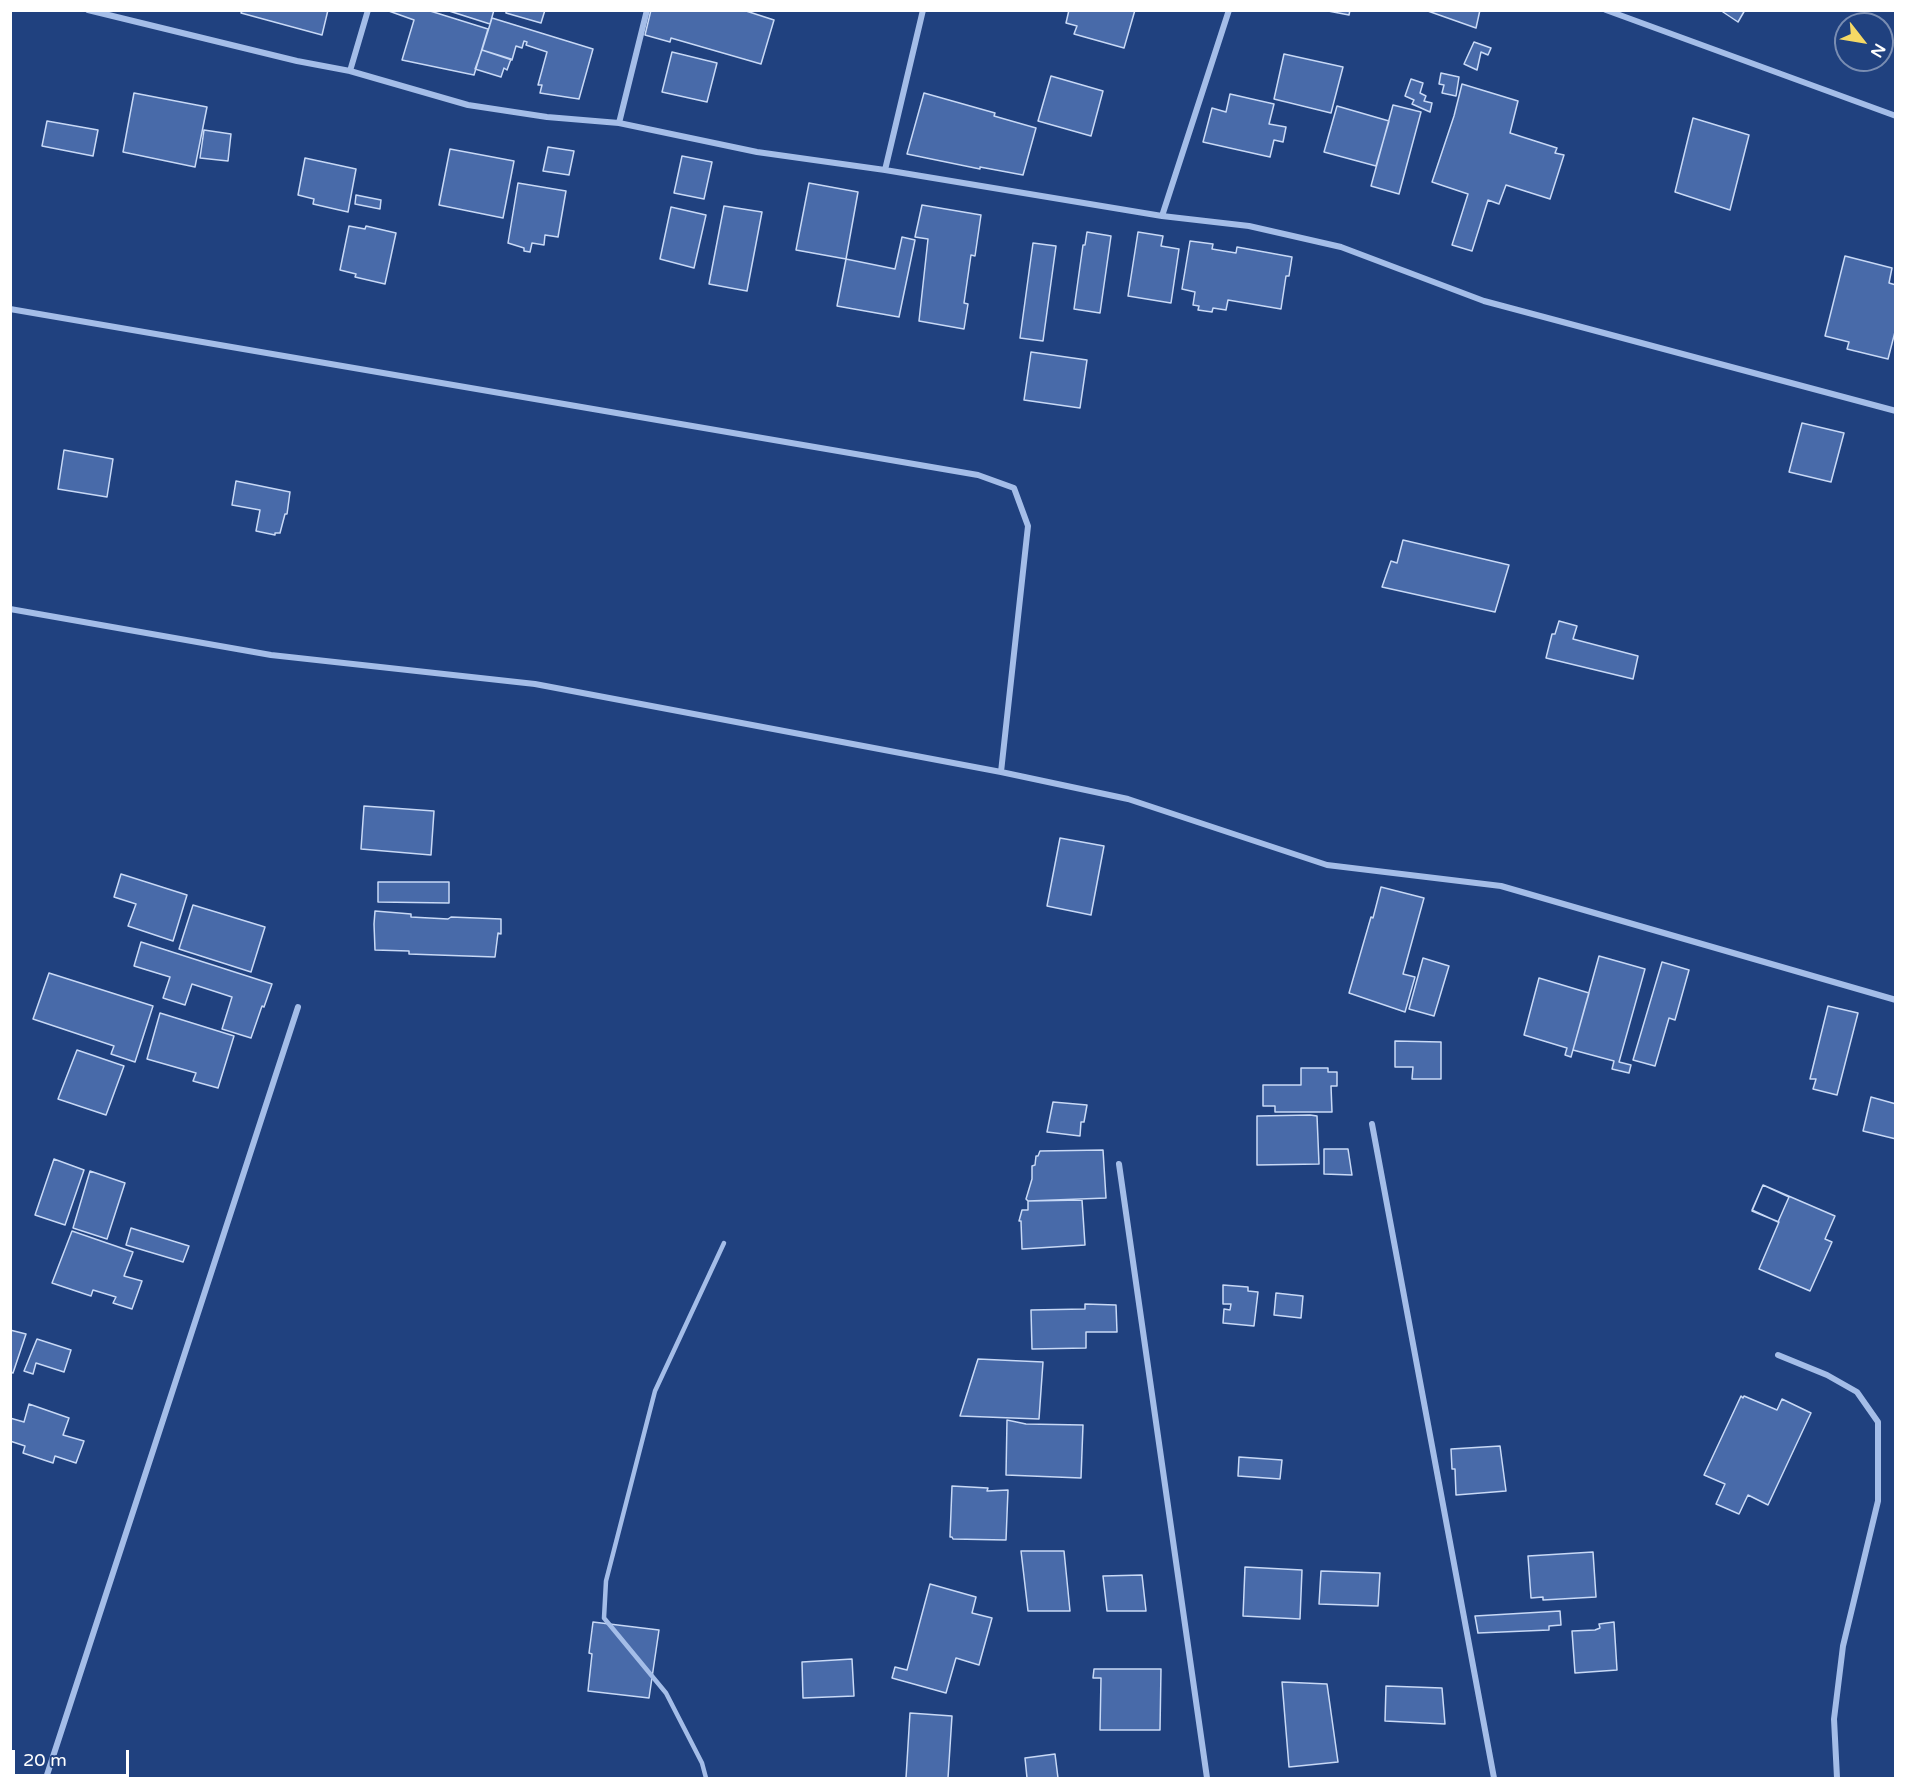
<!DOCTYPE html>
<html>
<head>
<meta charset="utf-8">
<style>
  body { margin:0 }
  #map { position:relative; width:1906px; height:1789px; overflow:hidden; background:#20417f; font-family:"Varela Round",sans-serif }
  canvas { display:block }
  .frame { position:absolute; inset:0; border:12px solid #fff; pointer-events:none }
  .north { position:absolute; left:1834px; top:12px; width:60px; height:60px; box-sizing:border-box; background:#20417f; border:2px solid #798db2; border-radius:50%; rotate:121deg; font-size:16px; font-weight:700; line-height:24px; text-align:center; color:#fff }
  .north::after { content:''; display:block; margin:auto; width:21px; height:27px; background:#f5d965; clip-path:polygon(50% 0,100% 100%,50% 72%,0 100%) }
  .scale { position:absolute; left:12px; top:1750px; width:117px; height:27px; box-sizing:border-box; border:3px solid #fff; border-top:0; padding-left:8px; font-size:18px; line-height:21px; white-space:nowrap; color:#fff; -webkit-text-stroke:4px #20417f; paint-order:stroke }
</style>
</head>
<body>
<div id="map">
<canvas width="1906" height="1789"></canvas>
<div class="frame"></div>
<div class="north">N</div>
<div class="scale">20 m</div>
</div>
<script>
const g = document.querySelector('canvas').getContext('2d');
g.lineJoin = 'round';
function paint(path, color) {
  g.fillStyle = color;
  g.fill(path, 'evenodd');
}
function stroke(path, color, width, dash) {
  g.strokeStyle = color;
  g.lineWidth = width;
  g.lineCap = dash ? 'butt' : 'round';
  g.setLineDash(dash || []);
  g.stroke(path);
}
const building = new Path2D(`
  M242,10H328L322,35L241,13Z
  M386,10H427L488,29L474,75L402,60L414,20Z
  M446,10H494L490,24Z
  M506,10H545L541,23L506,13Z
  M651,10H743L774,20L761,64L671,38L670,42L645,35Z
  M1069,10H1135L1124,48L1074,34L1077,26L1066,23Z
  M1323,10H1350L1349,15Z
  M1425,10H1480L1476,28Z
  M1720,10H1745L1738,22Z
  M492,18L593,49L579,99L540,93L542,85H538L547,52L526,45L527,42L524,41L522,48L516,46L512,60L482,50Z
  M1474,42L1491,48L1488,55L1481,52L1477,70L1464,64Z
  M482,50L511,59L507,70L504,68L501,77L475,69Z
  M672,52L717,63L707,102L662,92Z
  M1284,54L1343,67L1331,113L1274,99Z
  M1441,73L1459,77L1456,96L1442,93L1444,85L1439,84Z
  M1051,76L1103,91L1091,136L1038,121Z
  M1411,79L1423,83L1420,93L1426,96L1424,101L1432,103L1430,112L1412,104L1414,100L1405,96Z
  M1462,84L1518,101L1510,133L1557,148L1555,153L1564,155L1550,199L1506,185L1499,204L1488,200L1472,251L1452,245L1468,194L1432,182L1454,116Z
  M134,93L207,107L195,167L123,152Z
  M924,93L995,113L994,116L1036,128L1023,175L980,167V169L907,154Z
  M1230,94L1274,104L1269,124L1286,127L1283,142L1274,140L1270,157L1203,142L1212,108L1226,112Z
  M1393,105L1421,112L1399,194L1371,186Z
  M1337,106L1389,121L1376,166L1324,152Z
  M1693,118L1749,135L1730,210L1675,192Z
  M47,121L98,130L93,156L42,146Z
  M204,130L231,134L228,161L200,158Z
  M548,147L574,151L569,175L543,171Z
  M450,149L514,161L503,218L439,205Z
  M682,156L712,162L704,199L674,193Z
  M305,158L356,169L348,212L313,204L314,199L298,195Z
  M518,183L566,191L558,237L545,235L544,245L532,243L530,252L524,251V248L508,243Z
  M809,183L858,192L846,259L796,250Z
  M356,195L381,200L380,209L355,204Z
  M922,205L981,215L975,256L971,255L964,303L968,304L964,329L919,321L928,239L915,237Z
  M724,206L762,212L747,291L709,284Z
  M671,207L706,215L694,268L660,259Z
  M349,226L365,229L366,226L396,233L385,284L355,277L356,274L340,270Z
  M1087,232L1111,236L1100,313L1074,309L1083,245H1085Z
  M1138,232L1163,236L1161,246L1179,249L1171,303L1128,296Z
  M902,237L915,240L899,317L837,306L846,259L895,269Z
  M1190,241L1213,244L1212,249L1236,253L1237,247L1292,257L1289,276H1286L1281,309L1228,300L1226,310L1213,308L1212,312L1198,310L1199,306L1193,305L1195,292L1182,289Z
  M1033,243L1056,246L1043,341L1020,338Z
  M1845,256L1892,268L1889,283L1896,285V328L1888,359L1847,349L1849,342L1825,336Z
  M1031,352L1087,360L1080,408L1024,400Z
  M1802,423L1844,433L1831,482L1789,472Z
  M64,450L113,459L107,497L58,489Z
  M236,481L290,492L287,514H285L280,533H275V535L256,531L260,510L232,505Z
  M1403,540L1509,565L1495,612L1382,587L1391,561L1397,563Z
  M1559,621L1577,626L1573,639L1638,656L1633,679L1546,658L1552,634H1555Z
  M364,806L434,811L431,855L361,849Z
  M1060,838L1104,846L1091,915L1047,906Z
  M121,874L187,895L173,941L128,926L136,904L114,897Z
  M378,882H449V903L378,902Z
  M1381,887L1424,898L1403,974L1415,977L1405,1012L1349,993L1371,917L1373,918Z
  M193,905L265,927L251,972L179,949Z
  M375,911L411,914V917L448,919L451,917L501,919V934L498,933L495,957L409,954V951L375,950L374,924Z
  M141,942L272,984L264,1007L262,1006L251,1038L222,1029L232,997L192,984L185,1005L163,998L170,977L134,966Z
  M1599,956L1645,969L1619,1062L1631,1065L1629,1073L1612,1069L1614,1061L1573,1050Z
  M1423,958L1449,966L1434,1016L1409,1009Z
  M1662,962L1689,970L1675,1020L1669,1018L1655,1066L1633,1060Z
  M49,973L153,1006L135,1062L111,1054L114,1046L33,1019Z
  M1539,978L1589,993L1571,1057L1565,1055L1567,1048L1524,1035Z
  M1828,1006L1858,1013L1837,1095L1813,1089L1816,1079H1810Z
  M160,1013L234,1036L218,1088L193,1081L196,1073L147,1059Z
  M1395,1041L1441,1042V1079H1412L1413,1067H1395Z
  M77,1050L124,1066L106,1115L58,1099Z
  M1301,1068H1328V1072H1337V1086H1331L1332,1112H1275V1106H1263V1085H1301Z
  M1871,1097L1896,1104V1139L1863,1131Z
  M1053,1102L1087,1105L1084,1122H1081L1080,1136L1047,1132Z
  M1310,1115L1317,1116L1319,1164L1257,1165V1116Z
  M1324,1149H1348L1352,1175L1324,1174Z
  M1103,1150L1106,1198L1028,1201L1026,1199L1032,1179V1166L1035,1165L1036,1156H1038L1040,1151Z
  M54,1159L84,1170L65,1225L35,1215Z
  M90,1171L125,1183L107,1239L73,1228Z
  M1763,1185L1835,1216L1825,1239L1832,1242L1810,1291L1759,1269L1779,1222L1752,1211Z
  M1763,1185L1789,1197L1778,1222L1752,1210Z
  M1082,1200L1085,1245L1022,1249L1021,1221H1019L1022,1210H1028V1201Z
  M131,1228L189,1246L183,1262L126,1245Z
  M72,1231L133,1252L124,1276L142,1281L132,1309L113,1303L116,1297L93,1290L91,1296L52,1283Z
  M1223,1285L1248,1287V1291L1258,1292L1254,1326L1223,1323L1224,1309L1230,1310L1231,1304H1223Z
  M1276,1293L1303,1296L1301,1318L1274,1315Z
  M1085,1304L1116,1305L1117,1332H1086V1348L1032,1349L1031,1310L1085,1309Z
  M10,1330L26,1334L13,1373L10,1372Z
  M37,1339L71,1350L64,1372L36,1363L33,1374L24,1371Z
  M978,1359L1043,1362L1039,1419L960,1416Z
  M1741,1396L1743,1398L1744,1396L1777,1410L1782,1399L1811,1413L1768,1505L1748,1495L1739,1514L1716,1504L1725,1484L1704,1475Z
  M29,1404L69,1418L63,1435L84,1441L76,1463L55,1456L53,1463L23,1453L25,1446L10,1441V1418L24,1422Z
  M1007,1420L1026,1424L1083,1425L1081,1478L1006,1475Z
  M1500,1446L1506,1491L1456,1495L1455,1469H1452L1451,1449Z
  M1239,1457L1282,1460L1280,1479L1238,1476Z
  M952,1486L988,1488L987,1491L1008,1490L1006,1540L953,1539L952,1537H950Z
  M1021,1551H1064L1070,1611H1028Z
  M1593,1552L1596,1597L1543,1600V1597L1531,1598L1528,1556Z
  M1245,1567L1302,1570L1300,1619L1243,1616Z
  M1321,1571L1380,1573L1378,1606L1319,1604Z
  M1142,1575L1146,1611H1107L1103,1576Z
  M930,1584L976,1597L972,1613L992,1618L979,1665L956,1658L946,1693L892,1678L895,1667L907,1670Z
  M1560,1611L1561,1625L1549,1626V1630L1478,1633L1475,1616Z
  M593,1622L659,1630L649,1698L588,1691L592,1654L589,1653Z
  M1614,1622L1617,1670L1575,1673L1572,1631L1595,1630L1600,1628L1599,1624Z
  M852,1659L854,1696L803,1698L802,1662Z
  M1094,1669H1161L1160,1730H1100L1101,1678H1093Z
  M1282,1682L1327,1684L1338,1762L1289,1767Z
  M1386,1686L1442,1688L1445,1724L1385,1721Z
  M910,1713L952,1716L948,1778H906Z
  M1055,1754L1058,1778H1027L1025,1758Z`);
paint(building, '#486aa9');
stroke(building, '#c8d9f6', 1.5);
stroke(new Path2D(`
  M706,1778L702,1763L666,1693L604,1618L606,1581L655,1391L724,1243`), '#a4bde8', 4.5);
stroke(new Path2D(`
  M88,10L297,61L350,71L468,105L547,117L619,123L757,152L885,170L1162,216L1249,226L1341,247L1484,301L1896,411
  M1606,10L1896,116
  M350,71L368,10
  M619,123L647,10
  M885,170L923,10
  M1162,216L1229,10
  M10,309L978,475L1014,488L1028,526L1001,772
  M10,609L271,655L535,684L1001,772L1128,799L1327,865L1501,886L1896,1000
  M1372,1124L1494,1778
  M1119,1164L1207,1778
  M1778,1355L1827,1375L1857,1392L1878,1422V1501L1843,1646L1834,1719L1837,1778
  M46,1778L298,1007`), '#a4bde8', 6);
</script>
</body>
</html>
